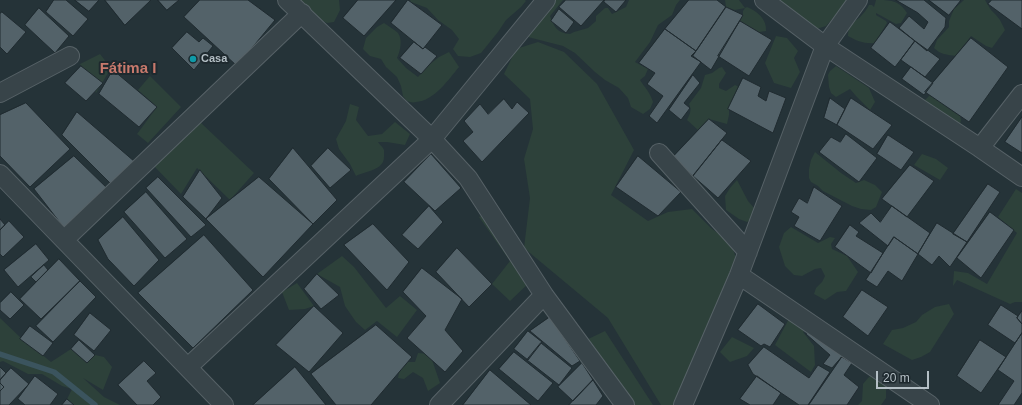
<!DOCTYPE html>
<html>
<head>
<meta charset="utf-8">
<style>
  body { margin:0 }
  #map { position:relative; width:1022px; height:405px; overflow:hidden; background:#253338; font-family:Helvetica,sans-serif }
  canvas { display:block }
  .scale { position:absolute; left:876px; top:371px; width:53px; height:18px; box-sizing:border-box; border:2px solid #b4bfc5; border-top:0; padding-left:5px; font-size:12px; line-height:14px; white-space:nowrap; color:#b4bfc5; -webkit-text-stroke:3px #1e292e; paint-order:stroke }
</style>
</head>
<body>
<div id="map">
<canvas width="1022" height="405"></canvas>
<div class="scale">20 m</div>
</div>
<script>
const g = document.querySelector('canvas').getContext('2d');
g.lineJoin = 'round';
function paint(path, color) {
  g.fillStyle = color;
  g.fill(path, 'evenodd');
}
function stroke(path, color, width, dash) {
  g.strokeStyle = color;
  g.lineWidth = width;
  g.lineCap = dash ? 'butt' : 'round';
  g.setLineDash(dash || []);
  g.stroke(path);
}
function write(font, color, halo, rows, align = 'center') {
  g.font = font + ' Helvetica,sans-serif';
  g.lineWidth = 4;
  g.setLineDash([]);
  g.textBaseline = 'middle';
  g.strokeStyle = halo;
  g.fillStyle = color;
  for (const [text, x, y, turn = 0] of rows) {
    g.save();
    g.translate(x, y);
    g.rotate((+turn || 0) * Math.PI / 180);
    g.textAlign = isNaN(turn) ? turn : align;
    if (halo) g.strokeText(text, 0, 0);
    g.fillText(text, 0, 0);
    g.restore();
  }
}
paint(new Path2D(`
  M296,0H339L340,10L334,22L327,23L306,13Z
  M410,0H525L526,1L521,7L506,20L498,32L481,53L470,57L458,56L453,49L459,39L452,30L438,20L427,8L411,2Z
  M555,0H563L550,16C554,27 557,33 570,34L574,32L588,28L596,21V16L605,8H608L612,14L626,7L629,0H680L676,5L672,15L658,25L650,42L635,62L648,69L645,76L640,80C645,88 650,92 653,102L650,109L643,114L631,107L628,98L619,88L605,80L595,72L575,53L563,46L528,37L535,25L548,13Z
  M725,0H739L745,8L747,7C757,11 767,19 766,31L759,32L740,21L743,15V11L745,8L735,10L726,7Z
  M780,0H849L826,26L813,30L793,19Z
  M876,0C890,0 899,0 907,13L901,23L896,24L876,13V15L886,21L887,23L875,43C864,44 857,41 848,36C849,22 853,24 861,16C864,13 867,9 869,5H872L874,7Z
  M964,0H985L991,10L996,15L1000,20L1005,30L992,48L986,46L971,36L956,56C947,55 940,54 934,48L937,40L949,27V21L954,9Z
  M384,23C388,26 394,29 398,33C403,40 400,51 397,58L406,68L418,77L429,65L439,57L449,52L459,67C449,79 434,101 416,102C413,103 410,102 407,101L403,96L401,86L397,77L386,67L381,59L370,56L363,49L366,38L377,27Z
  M776,36L787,38L798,51L794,58L800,72L791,88L774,83L765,63Z
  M538,42L564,52L597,84L634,150L611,195L648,221L668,212L692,209L711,228L731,243L738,264L677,405H661L608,318L524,248L530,198L524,159L533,129L530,99L504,74L516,49Z
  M100,54L111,68L96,93L80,64Z
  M836,66L869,88L875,102L870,110L856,96L850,89L836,97L831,93L829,87L828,75L830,71Z
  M722,67L726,73L719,84V88L726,91L735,85L739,87L729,108V115L727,124L709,119L698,130L687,120C690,114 692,110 689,104L701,88L705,75L712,73L719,68Z
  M150,76L181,107L148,143L137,134L157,107L138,90Z
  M930,95L960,116L961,120L960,125L924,101Z
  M350,104L359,107L356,120L368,136L382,134L395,122L410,134L405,145L387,142H378C379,144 383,147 384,150C384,151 384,156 384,157C384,170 366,171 356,176L350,164L339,149L336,139L346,121Z
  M200,122L254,173L230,200L197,168L181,194L152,164Z
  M815,152L841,173L856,183L864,180L875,185L882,192L876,207L871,210L861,209L852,206L823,191L818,186L811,182L809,178V169L811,160Z
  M922,154L936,159L948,168L940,180L914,165Z
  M737,180L748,201L755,209L753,218L747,222L739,219L726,210L725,196L730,188Z
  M1016,189L1022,193V302H1015L1010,304L957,280L953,286L954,271L968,273L987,284L1017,233L998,217Z
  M490,211L530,282L510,301L492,284L510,261L479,217Z
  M791,227L818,243L830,237L835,238L831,244L832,249L847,256L858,272L846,291L837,292L825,300L814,294L816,288L822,282L825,276L821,268L815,269L802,276L794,275L785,266L779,247L784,233Z
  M342,256L354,267L386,308L400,296L417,310L397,337L377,321L365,330L356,322L345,306L340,287L317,274Z
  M297,283L314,306L305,309L289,310L282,292Z
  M949,304L954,314L930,352L921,357L912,360L883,344L892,330L903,328L916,322L922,315L935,307Z
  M791,315L808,328L803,332L814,346L815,365L811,372L775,345Z
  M0,318L21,338L51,362L71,349L87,363L95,355L104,357L112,367L103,390L83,378L104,397L120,405H74L67,399L72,389L62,386L42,374H28L3,361L0,362Z
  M605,331L653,405H634L584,341Z
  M732,337L754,348L747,356L730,362L720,352Z
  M418,353L430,354L440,383L428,391L423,378L413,372L404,379L398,378L401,362H415Z
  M876,371L890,385L886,390V398L881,405H858L862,401L863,384L868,378Z`), '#2d413a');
stroke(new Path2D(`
  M0,354L54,372L95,405`), '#3b545e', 5.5);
const building = new Path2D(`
  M54,0H66L88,19L73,36L46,12Z
  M75,0H99L89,11Z
  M105,0H151L125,25Z
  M158,0H179L167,10Z
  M200,0H248L275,20L237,66L184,17Z
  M358,0H396L364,36L343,18Z
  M408,0L442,25L423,49L391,23Z
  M566,0H604L581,26L559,7Z
  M605,0H626L616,12L604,2Z
  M689,0H717L726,7L696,51L665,29Z
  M896,0H924L946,18L945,27L927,51L899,28L909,16L924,29L928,22L918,13Z
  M929,0H961L949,15Z
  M992,0H1022V29L988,4Z
  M726,7L743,15L711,70L693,56Z
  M39,8L69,36L55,53L25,25Z
  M559,9L574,22L566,33L551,21Z
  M2,12L26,32L7,54L0,47V14Z
  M740,21L772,40L749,76L718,56Z
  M890,22L915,41L895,67L871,48Z
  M665,29L696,51L691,56L701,62L657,123L649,116L663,96L647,84L655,73L639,63Z
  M187,32L199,42L203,38L213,46L194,70L172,48Z
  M971,38L1008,67L969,122L925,92Z
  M915,41L940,59L925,77L901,60Z
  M414,42L423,49L425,47L437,56L421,74L400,58Z
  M81,66L103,83L86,101L65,83Z
  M911,67L933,83L924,95L902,79Z
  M113,70L157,107L139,127L99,94Z
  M693,75L700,83L684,103L690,108L681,120L669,110Z
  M743,78L761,87L758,96L766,101L769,91L786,98L773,133L728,109Z
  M830,98L845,109L837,125L824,118Z
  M851,98L892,125L873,149L837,125Z
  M504,99L512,109L517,102L529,113L482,162L463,141L473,132L464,121L480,104L488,114Z
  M26,103L70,149L30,187L0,156V115Z
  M77,112L135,162L114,187L62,135Z
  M1022,117V153L1005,142Z
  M709,119L727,133L693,176L673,157Z
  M846,134L877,158L859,182L819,152L831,137L840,142Z
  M888,135L914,152L901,170L877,154Z
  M722,140L751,161L718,198L693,176Z
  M293,148L337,200L313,224L269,179Z
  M328,148L351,170L330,188L311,166Z
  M431,154L461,188L435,211L404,182Z
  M74,156L109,190L65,229L34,189Z
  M638,156L681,192L658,216L616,187Z
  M910,165L934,181L907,217L882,199Z
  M200,170L222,198L206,219L183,197Z
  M158,177L206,225L191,237L146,188Z
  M259,177L313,224L263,277L206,219Z
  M988,184L1000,192L967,242L953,234Z
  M814,187L842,206L820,241L794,226L799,217L791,212L799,198L807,203Z
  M146,192L187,239L165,258L124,212Z
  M429,206L443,222L418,249L402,235Z
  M892,206L930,233L918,254L894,237L888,246L859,223L871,213L880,222Z
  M990,212L1014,230L981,278L957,258Z
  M123,217L159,260L134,286L108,259L98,240Z
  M0,219L5,225L0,230Z
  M9,221L24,237L3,257L0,254V230Z
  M937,223L967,242L950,267L939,256L932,265L918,254Z
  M373,224L409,262L387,290L344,245Z
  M850,225L859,232L856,236L883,253L871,273L835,247Z
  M204,235L253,290L193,348L138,293Z
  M894,237L918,254L902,281L888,271L877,287L866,280Z
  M36,244L49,260L18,287L4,270Z
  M457,248L492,284L469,307L436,272Z
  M59,259L80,281L41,319L20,299Z
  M44,265L48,270L36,282L31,277Z
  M422,268L462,299L445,330L463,351L445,372L407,338L426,316L403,292Z
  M317,274L339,295L321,309L304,289Z
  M80,281L96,297L53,342L36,326Z
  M862,290L888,307L868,336L843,317Z
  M11,292L24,305L10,319L0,310V303Z
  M758,304L785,324L770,347L764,344L761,346L738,330Z
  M1001,305L1018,316L1017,318L1022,324V333L1015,343L988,325Z
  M314,306L343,333L309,372L276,345Z
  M1022,311V324L1017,318Z
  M90,313L111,330L94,351L74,335Z
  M550,317L580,361L572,366L530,331Z
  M376,325L412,357L371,405H336L311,374Z
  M30,326L53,343L43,356L20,339Z
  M812,329L845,353L832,368L823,364L830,355L806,334Z
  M528,331L542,342L528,360L514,349Z
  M1022,333V393L1014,405H998L1014,381L998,370Z
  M79,340L95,355L87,363L71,349Z
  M980,340L1006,357L981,393L957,376Z
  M541,343L572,368L559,385L527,360Z
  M764,347L809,378L818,365L830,372L808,405H799L753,374L748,365Z
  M514,352L553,383L538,401L499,369Z
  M842,357L852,363L844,375L859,387L847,405H809Z
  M144,361L156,373L147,381L161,397L153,405H137L118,385Z
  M582,363L593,380L573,401L558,387Z
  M0,367L6,373L0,380Z
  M295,367L326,405H253Z
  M11,368L29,384L9,405H0V391L4,387L0,383V380Z
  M490,370L531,405H463Z
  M35,376L58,394L50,405H25L18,399Z
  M757,376L781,393L773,405H750L740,399Z
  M593,380L603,396L596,405H569Z
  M0,383L4,387L0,391Z
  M67,399L74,405H62Z`);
paint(building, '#536269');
stroke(building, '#202b30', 1);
const minor = new Path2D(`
  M287,0L432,139L468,178L544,295L625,405
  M764,0L825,46L980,148L1022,177
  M0,93L70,56
  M980,148L1022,94
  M659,153L748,252
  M0,174L224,405
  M64,240L302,13
  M739,275L930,405
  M188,367L432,139L546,0
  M439,405L544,295
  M683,405L739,275L825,46L858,0`);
stroke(minor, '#576267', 20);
stroke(minor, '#384449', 18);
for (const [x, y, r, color] of [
  [193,59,4,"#0f9aa8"]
]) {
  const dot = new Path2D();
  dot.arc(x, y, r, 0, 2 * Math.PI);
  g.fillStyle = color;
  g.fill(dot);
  stroke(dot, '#1e292e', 1.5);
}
write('bold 11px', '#b4bfc5', '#1e292e', [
  ["Casa",201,59]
], 'left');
write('bold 15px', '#c7796c', '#1e292e', [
  ["Fátima I",128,69]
]);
</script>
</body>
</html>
